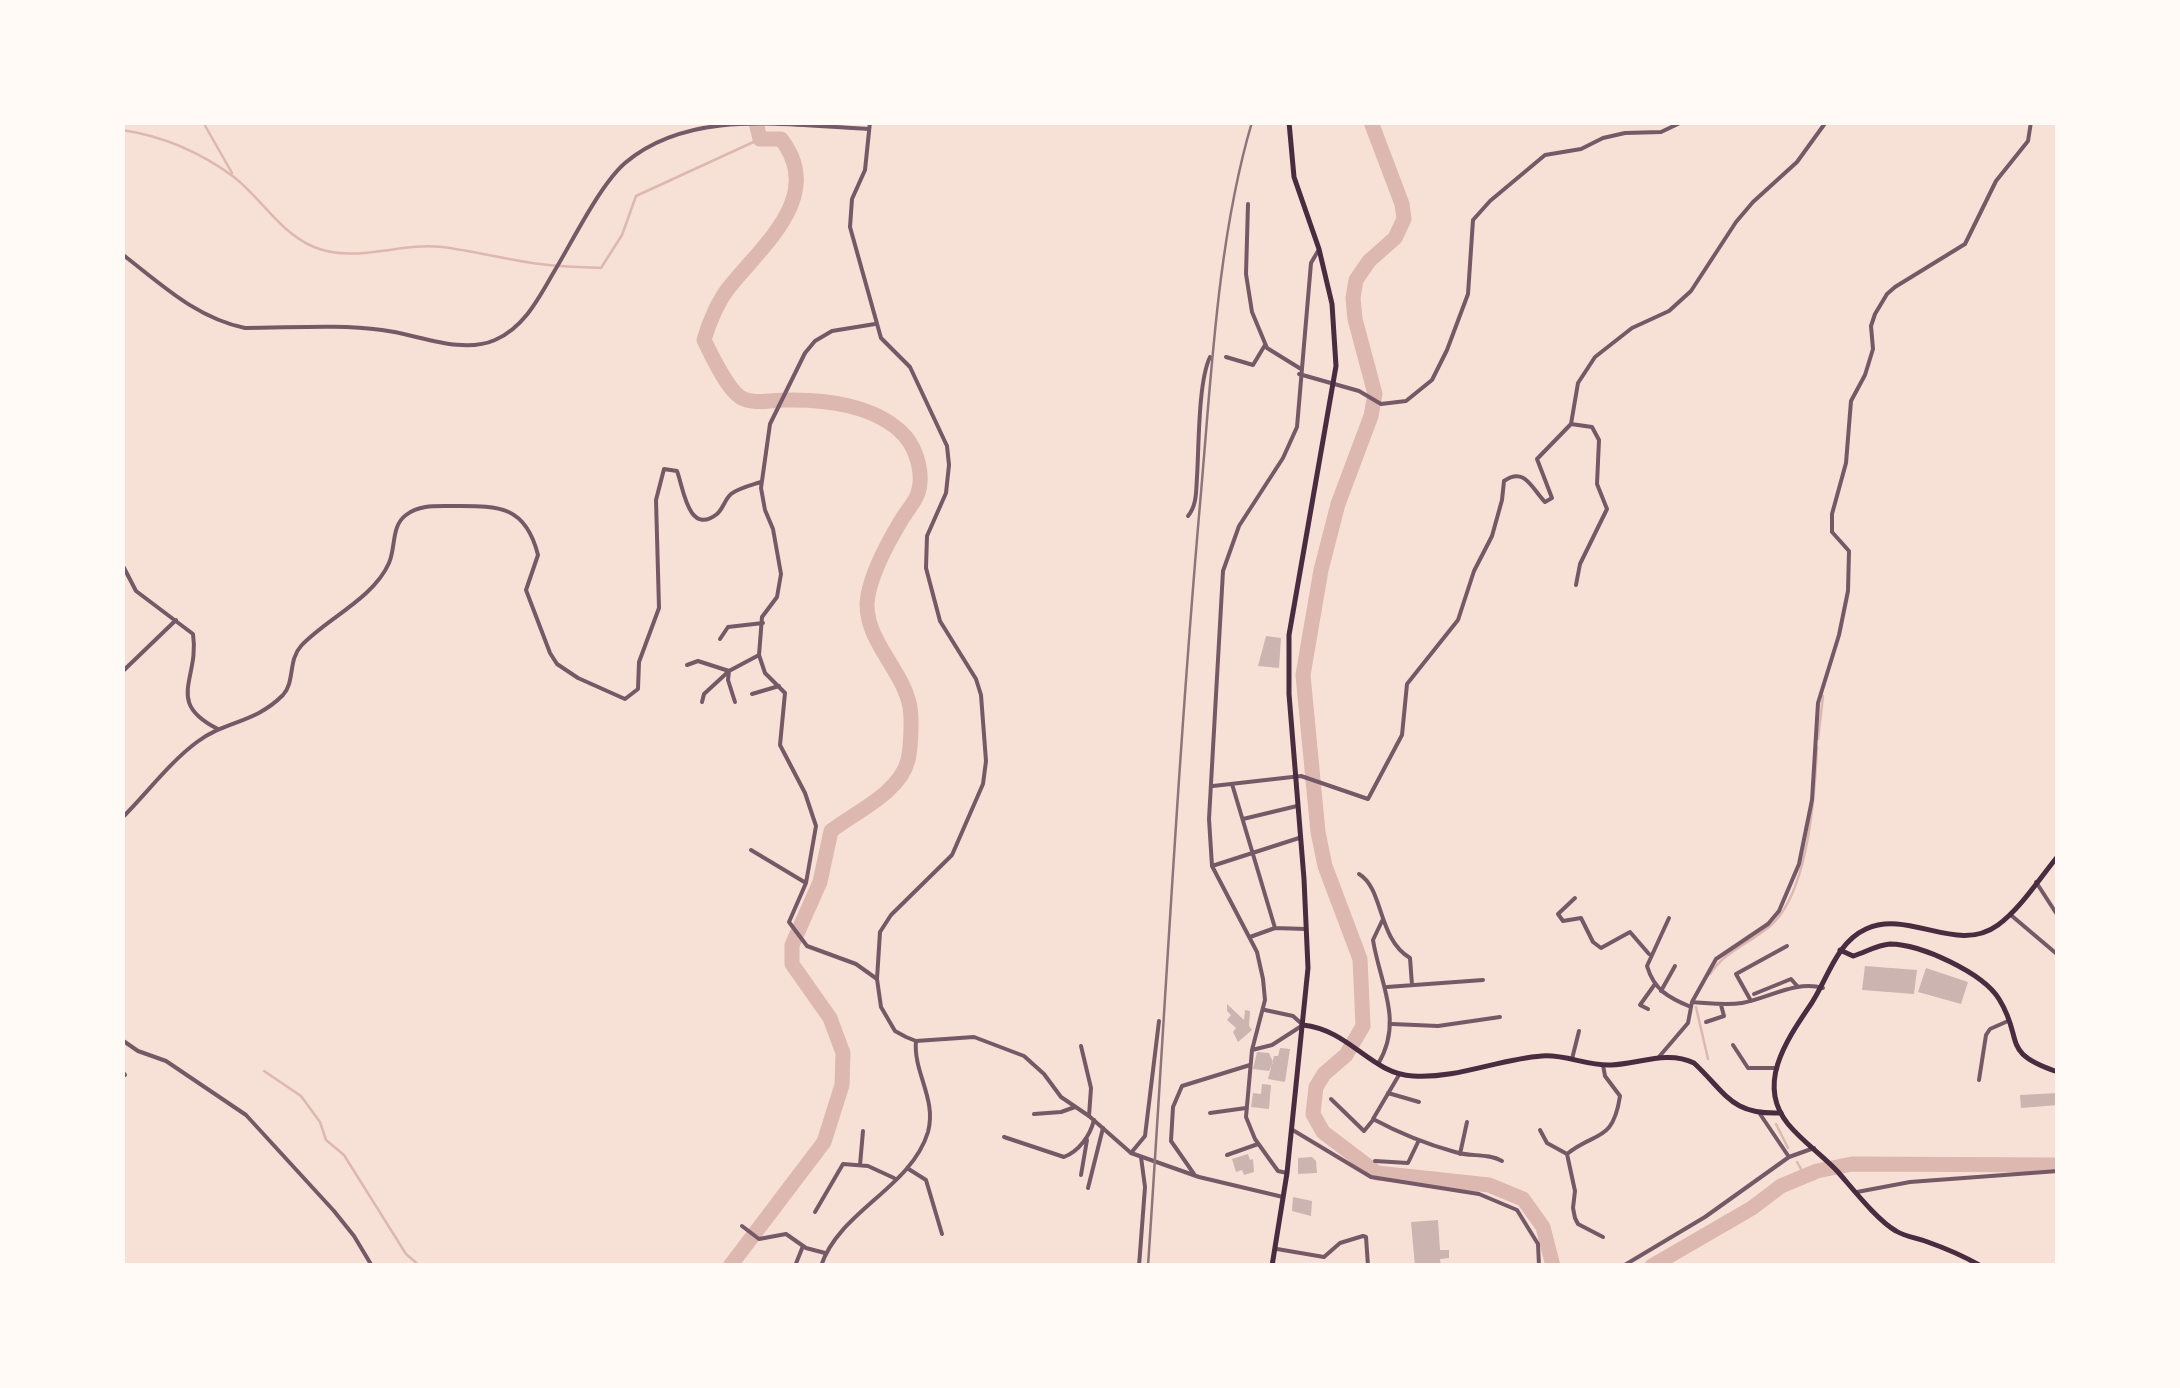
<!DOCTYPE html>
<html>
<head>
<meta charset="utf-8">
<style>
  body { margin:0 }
  #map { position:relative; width:2180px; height:1388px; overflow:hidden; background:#f7e1d7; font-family:Rubik,sans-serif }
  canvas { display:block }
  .frame { position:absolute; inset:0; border:125px solid #fffaf5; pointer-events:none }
</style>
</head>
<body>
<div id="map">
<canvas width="2180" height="1388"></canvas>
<div class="frame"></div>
</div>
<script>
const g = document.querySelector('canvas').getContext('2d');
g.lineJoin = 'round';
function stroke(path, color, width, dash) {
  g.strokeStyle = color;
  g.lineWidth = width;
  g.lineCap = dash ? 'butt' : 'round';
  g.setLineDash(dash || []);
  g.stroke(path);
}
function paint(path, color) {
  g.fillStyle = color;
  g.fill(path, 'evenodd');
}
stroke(new Path2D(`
  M203,122L232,173
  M122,130C163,136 200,152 234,177C262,199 279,232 314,247C355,264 400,242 442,247C475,251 507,260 540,264C560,267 581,267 601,268L622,235L636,196L760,139
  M1818,739L1823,696
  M1710,974C1725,951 1750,943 1770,926C1808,894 1815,794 1817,747
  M1696,1007L1708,1059
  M264,1071L301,1096L320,1122L326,1140L344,1155L406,1254L420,1266
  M1776,1124L1788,1148
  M1797,1162L1805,1176`), '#dcb8b0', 2.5);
stroke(new Path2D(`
  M1371,122L1402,204L1404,219L1395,238L1369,261L1356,280L1353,298L1355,319L1375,394L1371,416L1338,504L1321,570L1303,675L1318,832L1325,866L1360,959L1363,1026L1346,1055L1324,1074L1316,1087L1313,1114L1323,1132L1377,1173L1489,1185L1523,1199L1543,1227L1553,1266
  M730,1266L824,1142L842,1085L843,1053L830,1018L792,964V945L820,882L831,831C855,812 900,793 908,760C911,746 912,721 910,707C903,668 860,637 868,595C873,569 888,542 902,519C907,511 915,502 918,493C924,475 917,450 905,436C877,405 824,399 785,400C772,400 752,405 740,397C726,387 712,356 704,340C709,322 719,299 731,285C764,244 825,195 781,139H760L756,122
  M1652,1266L1752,1208L1781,1186L1817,1171L1852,1164L2058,1165`), '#dcb8b0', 15);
paint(new Path2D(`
  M1266,636L1281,638L1279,668L1258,666Z
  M1865,966L1917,970L1914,994L1862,990Z
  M1926,968L1968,982L1961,1004L1918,992Z
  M1227,1004L1244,1020L1245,1010L1250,1011L1249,1026L1252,1030L1238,1042L1233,1032L1236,1028L1227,1020L1231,1015L1227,1011Z
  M1280,1048L1290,1049L1285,1082L1268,1079L1274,1056H1278Z
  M1257,1052L1269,1053L1273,1062L1269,1071L1253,1069Z
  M1262,1084L1271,1085L1269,1109L1251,1107L1253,1093L1261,1094Z
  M2058,1093V1105L2021,1108L2020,1095Z
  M1248,1154L1250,1160L1253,1159L1254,1172L1244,1175L1242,1170L1236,1172L1232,1159Z
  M1312,1157L1316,1161L1317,1173L1298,1174V1158Z
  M1293,1197L1312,1201L1311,1216L1292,1211Z
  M1438,1220L1440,1250H1449V1258L1440,1259L1441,1266H1415L1411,1222Z`), '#ccb4b1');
stroke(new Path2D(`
  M1248,204L1246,274L1252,312L1267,348L1301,369
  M875,324L832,331L815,341L805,353L770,424L761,488L765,510L773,529L781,574L777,597L762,617L759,655L765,673L785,693L780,745L805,793L816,826L806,883L789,922L807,946L856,964L877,979
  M1226,357L1253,365L1265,345
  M1299,374L1359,391L1381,404L1406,401L1432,380L1447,350L1468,294L1473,220L1490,201L1545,155L1581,149L1603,138L1625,133L1661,132L1682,122
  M1571,424L1592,427L1599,440L1597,484L1607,509L1580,564L1576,585
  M1188,516C1197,505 1196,491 1197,477C1199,447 1198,382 1210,357
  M122,564L136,591L193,634C200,679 164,702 218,729
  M720,639L728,627L763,623
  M687,665L698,661L729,671L704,694L702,702
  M122,672L176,620
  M752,694L779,686
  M735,702L728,680L729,671L759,655
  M1232,784L1275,928
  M1213,786L1301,776L1368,799L1402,735L1407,684L1458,620L1474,571L1492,536L1502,500L1504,481C1525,466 1532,489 1545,502L1552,498L1537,459L1571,424L1578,383L1595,357L1632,328L1669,311L1691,291L1736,222L1753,202L1797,162L1826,122
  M122,818C146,794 170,762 197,742C226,720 254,724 283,695C295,682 288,660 301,646C326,619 373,599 389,563C396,547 391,526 406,515C419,505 435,506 450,506C496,506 525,503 538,555L526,590L550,653L557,664L578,678L625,699L638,689L639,662L659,608L656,500L664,469L677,471C683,486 688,537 717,514C723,509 725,499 731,494C739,488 752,485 761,482
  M1243,819L1297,806
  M751,850L806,883
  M1212,866L1299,838
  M1359,874C1384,889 1377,938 1410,958L1412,985
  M2036,882L2058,916
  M1575,898L1558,914L1563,921L1581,918L1593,942L1601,948L1630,932L1649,954
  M2012,916L2058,955
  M1669,918L1647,966C1654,990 1669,998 1691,1007
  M1250,937L1275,928L1306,929
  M1387,987L1483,980
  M1661,991L1675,966
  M1754,994L1791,979L1798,987
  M1751,1001L1736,974L1787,946
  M1692,1002C1709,1003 1725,1006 1742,1003C1769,998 1796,980 1823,988
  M1648,1009L1640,1005L1655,984
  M1706,1022L1724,1016L1721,1005
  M1392,1024L1438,1026L1500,1017
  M122,1040L138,1051L166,1061L246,1115L334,1211L354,1236L372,1266
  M1733,1045L1748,1068H1777
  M1081,1046L1091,1088L1089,1116
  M1252,1050L1272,1045L1303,1025L1293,1016L1265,1010
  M1658,1058L1688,1023L1692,1002L1716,959L1768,924L1779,911L1799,864L1812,800L1818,703L1839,635L1848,591L1849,551L1832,532V514L1846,463L1851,401L1865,375L1873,349L1871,326L1875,314L1887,294L1895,287L1965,244L1996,181L2028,141L2031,122
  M1572,1059L1579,1031
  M1378,1064C1404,1021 1380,984 1373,940L1382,921
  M1603,1065L1605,1076L1620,1096C1613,1143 1595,1131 1567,1154L1575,1191L1573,1208L1575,1218L1578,1224L1603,1237
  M122,1071L125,1075
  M1399,1075L1373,1119C1399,1133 1426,1144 1455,1152C1470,1157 1488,1153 1502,1161
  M1979,1080L1986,1035L1990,1029L2008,1021
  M1388,1093L1419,1102
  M1331,1099L1364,1131L1373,1120
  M1210,1113L1246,1108
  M1034,1114L1061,1112L1075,1107
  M1760,1114L1789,1157
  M1291,1129L1371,1177L1479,1194L1517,1210L1538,1244L1539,1266
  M1540,1130L1547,1143L1567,1154
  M1004,1137L1064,1157C1079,1151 1090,1136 1094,1120
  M1131,1153L1145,1136L1159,1021
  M1460,1154L1467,1122
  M1227,1155L1258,1144
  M1375,1161L1408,1163L1419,1140
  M860,1165L863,1131
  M907,1168L926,1180L942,1234
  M1287,1173L1278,1171L1270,1160L1255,1139L1246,1117L1252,1050L1265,1000L1263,979L1257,952L1212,866L1209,819L1223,571L1239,526L1283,458L1297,427L1311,263L1318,251
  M1194,1174L1171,1141L1173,1107L1182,1086L1250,1065
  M1081,1175L1087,1140
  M1088,1188L1103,1128
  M1857,1192L1910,1182L2058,1171
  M815,1212L843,1164L868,1166L894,1178
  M742,1226L759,1239L786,1234L806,1248L825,1253
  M1277,1249L1324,1257L1340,1243L1363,1236L1366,1237L1368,1266
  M795,1266L803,1246
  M821,1266C839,1211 911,1188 928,1132C937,1099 913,1072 916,1041
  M1139,1266L1145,1187L1141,1157
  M1623,1266L1705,1217L1789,1157L1814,1148`), '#755966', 4);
stroke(new Path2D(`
  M870,122L865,170L852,199L850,227L881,338L910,367L947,446L949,465L946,493L927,536L926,568L940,621L976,679L981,695L986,761L983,784L952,855L891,915L880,932L877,979L881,1007L895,1031L906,1037L916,1041L974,1037L1024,1056L1044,1074L1061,1097L1089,1116L1131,1153L1199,1177L1283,1197
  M122,254C161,284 196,318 245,328C290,328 337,324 382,330C417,334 461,355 495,340C527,326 541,293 558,265C575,236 601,184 625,163C691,107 790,126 869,129`), '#755966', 4);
stroke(new Path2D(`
  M1840,950L1853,956C1866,952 1877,945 1890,944C1921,944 1983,973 1999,999C2025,1041 1999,1052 2058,1072
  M1303,1025C1350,1030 1371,1074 1413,1076C1457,1079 1499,1059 1542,1056C1565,1054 1587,1066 1611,1065C1639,1064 1667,1050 1694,1063C1727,1094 1731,1115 1781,1113`), '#4a2c40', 5);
stroke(new Path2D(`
  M1272,1266L1287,1173L1308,968L1304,879L1289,694V635L1336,366L1332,304L1319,249L1294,177L1289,122
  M1981,1266C1962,1255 1945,1248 1925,1241C1916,1238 1904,1236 1896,1231C1877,1220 1853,1189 1838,1172C1822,1155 1803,1142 1788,1124C1756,1085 1786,1041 1809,1007C1827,982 1835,943 1866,929C1909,909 1957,955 1998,925C2021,908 2039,879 2058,856`), '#4a2c40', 5);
stroke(new Path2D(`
  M1148,1266C1165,1012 1178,757 1200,504C1211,381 1217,240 1252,122`), '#8f747c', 2.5);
</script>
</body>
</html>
